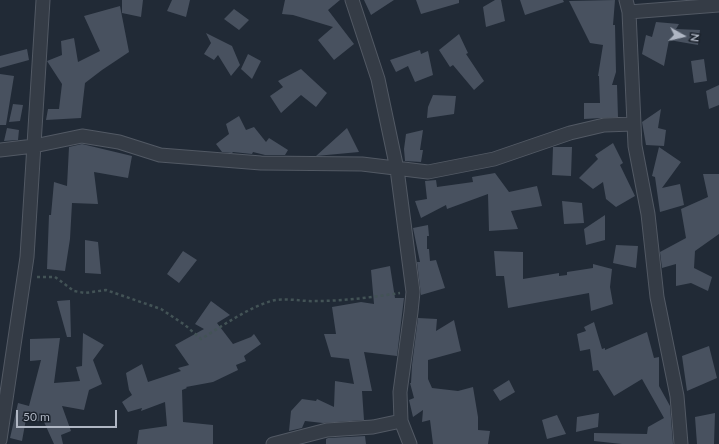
<!DOCTYPE html>
<html>
<head>
<meta charset="utf-8">
<style>
  body { margin:0 }
  #map { position:relative; width:719px; height:444px; overflow:hidden; background:#212a36; font-family:Lato,sans-serif }
  canvas { display:block }
  .north { position:absolute; left:663px; top:16px; width:40px; height:40px; -webkit-text-stroke:3px #1a212b; paint-order:stroke; rotate:98deg; font-size:11px; font-weight:700; line-height:16px; text-align:center; color:#afb6c3 }
  .north::after { content:''; display:block; margin:auto; width:14px; height:18px; background:#afb6c3; clip-path:polygon(50% 0,100% 100%,50% 72%,0 100%) }
  .scale { position:absolute; left:16px; top:410px; width:101px; height:18px; box-sizing:border-box; border:2px solid #afb6c3; border-top:0; padding-left:5px; font-size:12px; line-height:14px; white-space:nowrap; color:#afb6c3; -webkit-text-stroke:3px #1a212b; paint-order:stroke }
</style>
</head>
<body>
<div id="map">
<canvas width="719" height="444"></canvas>
<div class="north">N</div>
<div class="scale">50 m</div>
</div>
<script>
const g = document.querySelector('canvas').getContext('2d');
g.lineJoin = 'round';
function paint(path, color) {
  g.fillStyle = color;
  g.fill(path, 'evenodd');
}
function stroke(path, color, width, dash) {
  g.strokeStyle = color;
  g.lineWidth = width;
  g.lineCap = dash ? 'butt' : 'round';
  g.setLineDash(dash || []);
  g.stroke(path);
}
paint(new Path2D(`
  M122,0H143L141,17L122,13Z
  M172,0H190L186,17L167,11Z
  M285,0H340L328,10L354,44L334,60L318,40L333,27L293,15L282,14Z
  M364,0H394L371,15Z
  M416,0H459V3L421,14Z
  M495,0H501L505,21L486,27L483,7Z
  M520,0H563L564,2L525,15Z
  M615,0L613,25H615L616,72L612,85H617L618,117L584,119V103H600L599,76H598L603,45L590,43L569,1Z
  M120,6L129,52L102,70L85,83L81,118L46,120L48,109H59L62,84L47,61L62,55L61,41L74,38L78,62L100,51L84,16Z
  M234,9L249,20L239,30L224,19Z
  M656,22L679,24L676,29L700,30L698,45L669,40L664,66L642,54L646,35L652,37Z
  M206,33L232,46L240,65L231,76L218,55L214,60L204,54L211,43Z
  M459,34L468,53L466,54L484,81L474,90L453,65L450,67L439,50Z
  M27,49L29,60L0,68V56Z
  M420,50L421,54L428,51L433,75L415,82L408,66L396,72L390,60Z
  M248,54L261,61L252,79L241,69Z
  M704,59L707,81L694,83L691,61Z
  M301,69L327,93L316,107L301,95L281,113L270,96L283,87L278,81Z
  M0,74L14,76L6,125H0Z
  M719,85V105L709,109L706,91Z
  M433,95L456,96L454,114L427,118L428,107Z
  M13,104L23,105L20,121L9,122Z
  M661,109L658,128L666,130L664,146L646,145L642,122Z
  M239,116L246,130L254,127L266,142L269,138L288,150L285,155H265L253,152L252,154L233,152L232,153L222,152L216,144L229,134L226,124Z
  M7,128L19,130L18,140L4,141Z
  M347,128L359,152L316,156Z
  M423,130L420,150H423L421,162L405,161L404,149L406,134Z
  M613,143L623,163L620,165L635,196L616,207L606,199L603,182L593,189L579,178L598,159L595,155Z
  M82,144L132,156L128,178L94,172L98,204L72,203L70,239L65,271L47,269L49,215H51L54,182L67,186L69,147Z
  M553,147H572L571,176L552,175Z
  M659,147L681,162L662,188L680,184L684,205L660,212L655,177L652,176Z
  M495,173L509,192L537,186L542,206L511,211L518,229L489,231L488,194L447,209L446,205L421,218L415,201L427,199L425,181L436,180L437,187L473,182L472,177Z
  M703,174H719V234L695,251L694,268L712,277L708,291L691,283L676,286V264L662,268L660,252L686,238L681,209L708,197Z
  M562,201L582,203L584,223L564,224Z
  M605,215V240L586,245L584,229Z
  M428,225L429,236H427V249H429L430,261L436,260L445,288L421,295L417,262H420L413,228Z
  M85,240L98,242L101,274L85,273Z
  M616,245L638,246L636,268L613,263Z
  M183,251L197,260L179,283L167,274Z
  M494,251L523,252V279L559,273V276L567,275V272L593,268V264L612,269L610,287L613,304L591,311L589,293L508,308L504,276H496Z
  M390,266L395,298H404L397,356L364,352L372,391H362L364,420L323,423L305,421L302,428L289,431L291,411L302,399L316,401L317,399L334,407L335,381L354,384L349,359L331,357L324,334H336L332,307L361,302L374,304L371,270Z
  M70,300L71,337H67L57,301Z
  M211,301L230,315L217,323L233,344L251,337L254,334L261,344L244,356L246,361L236,365L238,370L213,382L186,387L187,388L182,390L183,422L213,425V444H137L139,430L167,426L165,402L141,411L142,408L128,412L122,402L132,395L129,390L126,373L142,364L148,382L181,371L178,368L189,365L175,345L204,329L195,324Z
  M418,318L437,319L436,331L454,320L461,351L428,360V379L432,388L458,391L473,387L478,417V430L490,431L488,444H433L430,420L422,422L423,410L413,417L409,400L414,398L410,383H411L412,365Z
  M594,322L602,349L605,348V350L647,332L654,358L659,357V386L670,406L673,444H622L594,441V433L647,434L648,427L664,418L642,379L614,396L598,370L593,371L590,349L580,351L577,334L586,331L584,327Z
  M83,333L104,345L93,360L102,384L89,390L84,410L62,406L71,431L61,435L63,444H54L44,422L26,419L22,441L10,438L18,403L29,406L41,360L30,361V339L60,338L54,383L80,381L76,367L82,366Z
  M709,346L717,378L687,391L682,356Z
  M509,380L515,392L500,401L493,390Z
  M599,413L598,427L576,432L577,417Z
  M715,413L714,444H697L695,417Z
  M557,415L566,434L547,439L542,420Z
  M365,436L366,444H326V439L328,438Z`), '#48515f');
const street = new Path2D(`
  M352,0L378,79L397,169L413,292L411,312L400,392L401,421L410,444
  M626,0L629,12L635,146L648,214L657,297L677,396L681,444
  M629,12L719,5
  M0,150L34,146L82,136L119,142L160,155L261,163L362,164L428,172L494,159L570,133L604,125L634,124
  M0,440L27,257L43,0
  M273,444L327,430L373,427L401,421`);
stroke(street, '#525964', 15);
stroke(new Path2D(`
  M37,277H55L74,291L85,293L106,290L161,309L185,325L201,339C224,325 246,309 271,301C286,297 302,302 317,301C345,301 373,297 400,293`), '#435356', 2.5, [3, 3]);
stroke(street, '#353c46', 13);
</script>
</body>
</html>
